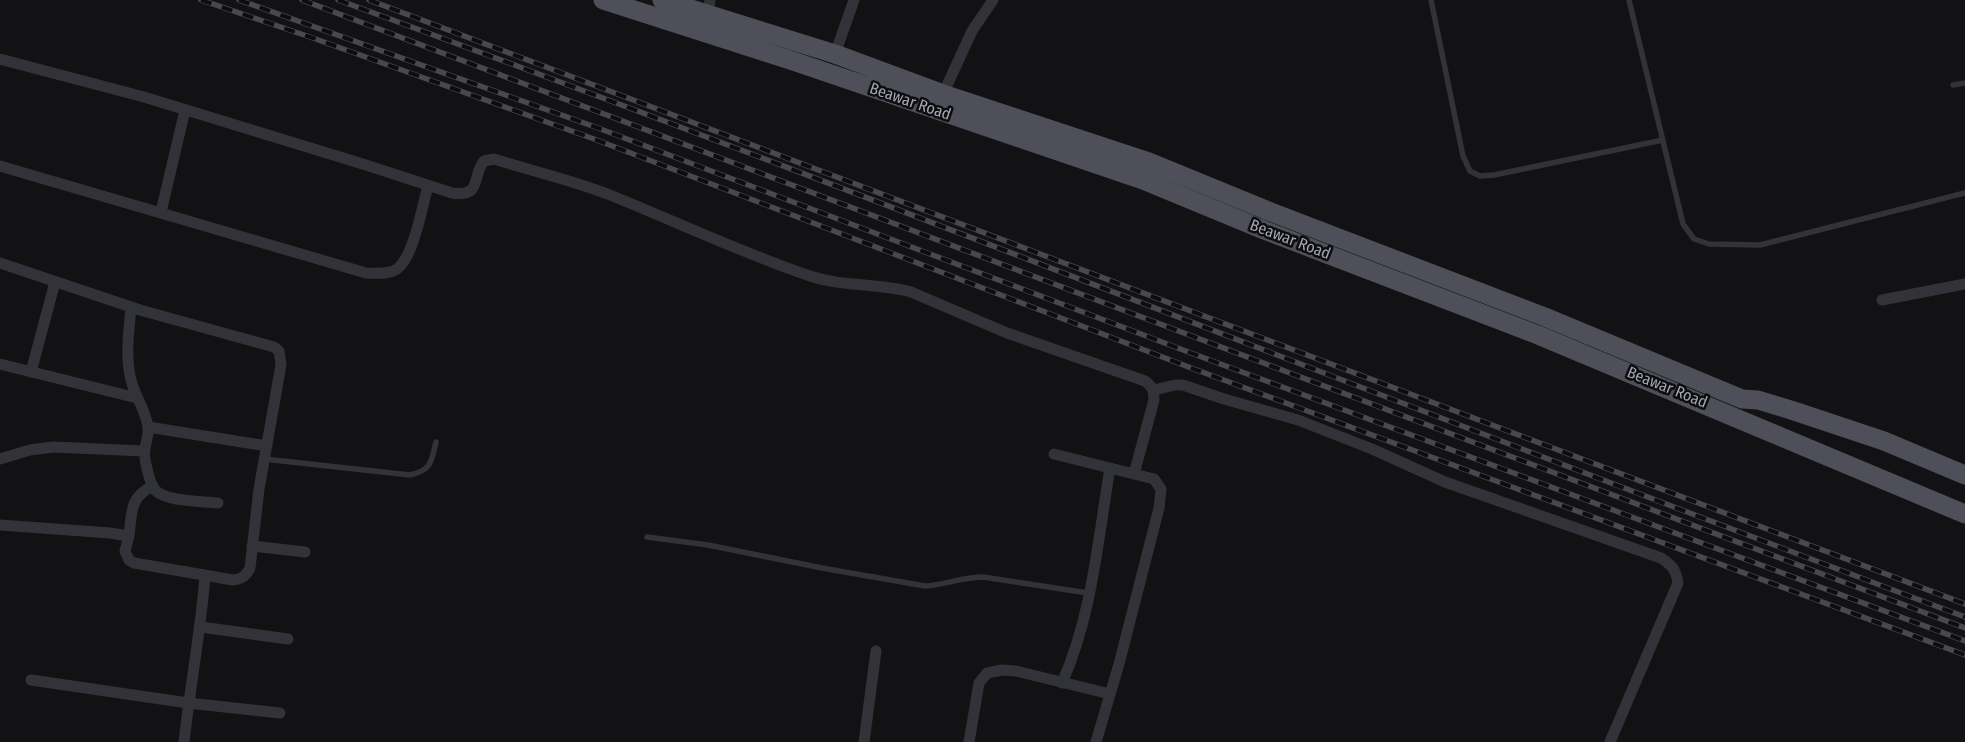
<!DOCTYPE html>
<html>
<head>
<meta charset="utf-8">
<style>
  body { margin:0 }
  canvas { display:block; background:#121113 }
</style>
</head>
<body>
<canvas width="1965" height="742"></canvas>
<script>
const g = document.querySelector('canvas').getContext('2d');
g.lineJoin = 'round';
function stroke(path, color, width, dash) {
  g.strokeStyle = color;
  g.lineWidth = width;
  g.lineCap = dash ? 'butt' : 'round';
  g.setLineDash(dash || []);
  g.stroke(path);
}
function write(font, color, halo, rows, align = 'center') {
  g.font = font + ' "Fira Sans Condensed",sans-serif';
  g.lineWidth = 5;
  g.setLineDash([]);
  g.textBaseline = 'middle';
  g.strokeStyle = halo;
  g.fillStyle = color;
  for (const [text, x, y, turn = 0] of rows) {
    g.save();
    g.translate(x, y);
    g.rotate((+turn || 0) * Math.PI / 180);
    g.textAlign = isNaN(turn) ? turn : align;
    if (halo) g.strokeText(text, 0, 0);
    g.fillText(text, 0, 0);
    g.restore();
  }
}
stroke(new Path2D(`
  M1431,0L1463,156L1470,171L1480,176L1494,175L1663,140
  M1629,0L1683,224L1694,239L1709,244L1760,245L1965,193
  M1953,85L1965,83
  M264,459L410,475C432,470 431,462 436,442
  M647,537L708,545L822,568L925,586C945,585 962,577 983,577L1088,593`), '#323239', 5.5);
stroke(new Path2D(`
  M708,15L710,0
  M835,54L854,0
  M0,59L144,97L366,165L452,193C483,197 471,177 484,161L494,159C532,171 572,180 610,195C677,222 742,253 810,276C843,287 878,283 911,292L1007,333L1145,381C1152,386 1154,390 1154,400L1134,474
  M943,94L972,31L993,0
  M0,166L366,273C376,273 388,275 397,269C414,257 422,206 428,186
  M161,212L185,110
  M0,263L140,310L274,347L279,351L281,365L259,489L250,568C246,576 242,579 233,580L134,563L129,560L125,551L129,536
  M1882,300L1965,284
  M131,307C129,331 125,356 131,380C135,396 146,411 148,427C149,435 146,441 145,449C143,456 150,485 155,490C166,502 203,501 218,503
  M0,364L137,398
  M31,372L55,282
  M1154,390L1175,385H1183L1224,399L1298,420L1372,449L1445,482L1661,558C1672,565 1676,570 1678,583L1610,742
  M148,427L267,446
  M1054,454L1154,479L1161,489L1159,508L1119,664L1096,742
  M0,459L30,450L53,447L144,451
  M0,525L110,533L129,536C132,513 129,497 153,486
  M252,546L305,552
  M201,627L288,639
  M31,680L188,703L280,713
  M1062,683C1092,616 1098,539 1110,468
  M184,742C190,686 201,631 205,575
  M864,742L876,651
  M969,742L979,683L987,673L1002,670L1016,671L1110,694`), '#323239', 11);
stroke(new Path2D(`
  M603,0L793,61L1143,180L1264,230L1538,335L1965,514
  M662,0L835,54L943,94L1149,162L1271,212L1545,317L1742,399L1758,400L1791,410L1884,441L1965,475`), '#4e4f58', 19);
const rail = new Path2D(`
  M201,0L310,37L594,139L1186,366L1965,655
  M239,0L598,128L1191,353L1965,641
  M302,0L1965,628
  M338,0C883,199 1422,414 1965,617
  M369,0L1965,604`);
stroke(rail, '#474850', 5.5);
stroke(rail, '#0d0d0e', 4, [11]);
write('16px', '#a2a5b5', '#0d0d0e', [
  ["Beawar Road",910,102,19],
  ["Beawar Road",1290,240,21],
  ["Beawar Road",1667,388,22]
]);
</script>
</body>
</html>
